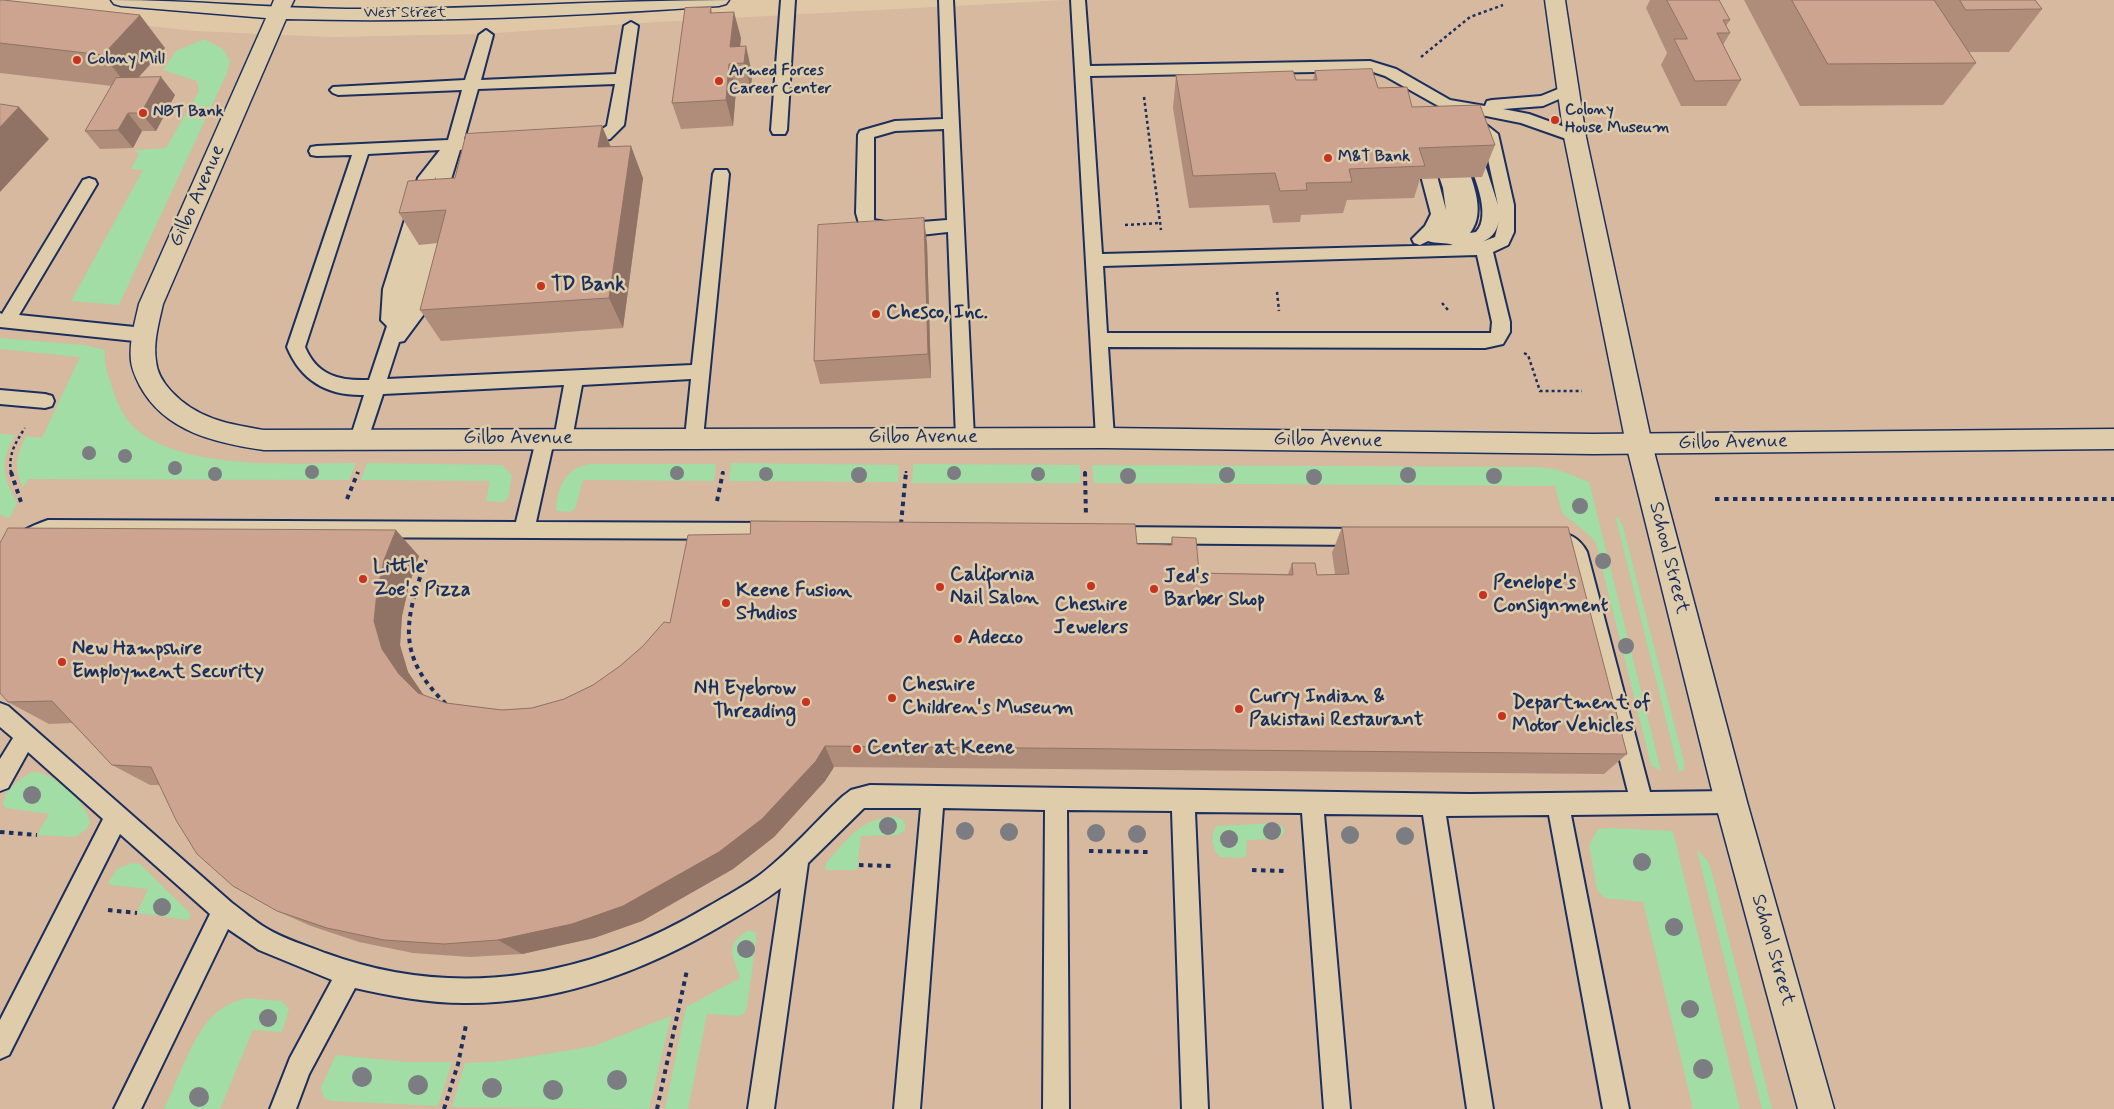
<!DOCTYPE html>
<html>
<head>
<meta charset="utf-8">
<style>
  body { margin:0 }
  canvas { display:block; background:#e0c7a6 }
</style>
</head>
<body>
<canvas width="2114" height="1109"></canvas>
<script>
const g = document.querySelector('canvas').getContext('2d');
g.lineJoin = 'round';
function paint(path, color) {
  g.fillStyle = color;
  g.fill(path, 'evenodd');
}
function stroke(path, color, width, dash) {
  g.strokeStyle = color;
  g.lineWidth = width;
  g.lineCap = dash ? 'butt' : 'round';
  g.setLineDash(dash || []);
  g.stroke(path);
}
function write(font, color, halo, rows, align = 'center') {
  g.font = font + ' Mynerve,sans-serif';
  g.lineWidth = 5;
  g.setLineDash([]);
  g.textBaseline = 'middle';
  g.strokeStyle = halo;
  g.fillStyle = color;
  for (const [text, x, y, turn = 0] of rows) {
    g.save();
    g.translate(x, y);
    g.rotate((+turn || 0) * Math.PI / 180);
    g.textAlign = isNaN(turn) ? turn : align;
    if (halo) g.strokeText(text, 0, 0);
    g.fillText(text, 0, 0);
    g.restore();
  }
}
paint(new Path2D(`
  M1065,0H2114V1109H0V9L194,31L332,37L482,34L657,22Z`), '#d6b99e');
paint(new Path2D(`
  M204,39L223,49L230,61L227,73L119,305L71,301L143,170L131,169L139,154L135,150L166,148L199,91L197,81L163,70L176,51Z
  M0,338L85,345L105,350C104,362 107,373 111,384C115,398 121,413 131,424C175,472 296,463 356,463L349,480L28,479L23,488C13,466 16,457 26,436L42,438L80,357L0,349Z
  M0,434L15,435C0,462 2,476 17,503L10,517L7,518L0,514Z
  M367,463L502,465L512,475L508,498L503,502L486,501L490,481L361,480Z
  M731,463L899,465L898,482L729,481Z
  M590,464H716L714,481L583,480L575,509L570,512L556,511C557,488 565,468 590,464Z
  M913,464L1080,465V483H912Z
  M1092,465L1539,467L1559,470L1589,482L1661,771L1652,766L1650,761L1596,543L1589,535L1562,513L1555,486L1094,483Z
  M1618,516L1623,527L1684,762V770L1679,772L1616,519Z
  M32,772C53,771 86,802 90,822L87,829L75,837L37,835L49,814L6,808L3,804C4,790 20,779 32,772Z
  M892,816L902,819L905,823V830L898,835L861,836L857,870H826L825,867L827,862C848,838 859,821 892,816Z
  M1276,823L1284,828V833L1278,839L1247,840L1246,856L1239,858L1220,857C1212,850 1210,835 1216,826Z
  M1608,828L1673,831L1740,1109H1693L1643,902L1605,898L1597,890L1589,845L1598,829Z
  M1697,850L1707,860L1711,869L1772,1109H1762Z
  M131,863L140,864L190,913L189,920L137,913L148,889L111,885L108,883L117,869Z
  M749,930L756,933V941L747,1007L744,1014L739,1016L707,1014L688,1109H665L686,1007L740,978C733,954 723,945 749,930Z
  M247,998L282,1001L289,1009L282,1032L253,1030L220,1109H164C176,1084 195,1029 216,1013C225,1005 235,1001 247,998Z
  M671,1016L649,1109L452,1107L465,1063L503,1061L594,1046Z
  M336,1055L408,1062H452L438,1106L333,1101L324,1099L321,1087Z`), '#a1dda4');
const service = new Path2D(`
  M781,0H795L787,130L785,134H773L771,130Z
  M939,0H953L974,438L972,443L965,446L958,443L956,438L948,232C918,235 887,241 860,227L856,213L858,135L860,131L895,121L943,119ZM944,129L947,220L896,224L874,220V137L895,131Z
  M1071,0H1085L1090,66L1370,61L1396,69L1450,100L1485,106L1487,101L1492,100L1541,96L1563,87H1573L1576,90L1573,93L1543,106L1503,109L1529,114L1581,133L1583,137L1581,141L1575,142L1521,123L1471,113L1498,134L1514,205V232L1508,245L1493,252L1510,322V332L1503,344L1485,348L1108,347L1114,438L1112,443L1105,446L1098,443L1096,438ZM1370,71L1385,76L1442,108L1483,137L1498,205L1481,152L1479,148H1467L1465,152C1472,171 1493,215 1476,232L1470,233C1488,210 1470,178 1463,153L1461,149H1449L1447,153L1445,148H1433L1431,152L1443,188L1446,210L1431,153L1429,149H1417L1415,153L1431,214L1425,226L1412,239L1414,243L1420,245L1428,241C1437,244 1445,242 1453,245L1102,254L1090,76ZM1499,221L1495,237L1479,243C1491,239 1496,233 1499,221ZM1477,255L1492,322L1491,333H1107L1103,266Z
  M631,22L638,26L624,125L610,139L590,144L573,143L571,139L573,135L597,132L607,126L615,84L478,89L464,139L471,140L473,144L471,148L460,150L436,228H447L449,232L435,277L444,279L447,283L404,341L399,342L387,379L692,365L713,174L715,170H727L729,174L703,438L701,443L694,446L687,443L685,438L691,379L582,385L572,439L570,444L563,447L556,444L554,440L536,522L776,523L783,525L786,531L783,537L776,539L48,536L27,549L7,575L0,578V552C12,535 28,527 48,520L516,522L536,440L538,435L545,432L552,435L554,439L564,385L383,394L368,439L366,444L359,447L352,444L350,439L364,395C328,396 301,381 287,347L352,155L317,156L311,155L309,151L311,147L317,146L448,140L462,90L338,95L333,93L330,90L333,87L465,80L479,35L486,30L493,35L481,80L616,74L624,26ZM440,150L418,178L383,289L381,320L387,326L369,380C340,381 317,376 305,347L368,154ZM436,177L420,224L434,180Z
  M89,178L95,180L97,184L19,315L144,328L150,330L153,335L150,340L144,342L0,327V313L2,314L83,180Z
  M0,390L45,394L52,396L54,401L52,406L45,408L0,404Z
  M1110,527L1363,529L1370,531L1373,537L1370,543L1363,545L1110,543L1103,541L1100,535L1103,529Z
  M1547,531C1564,531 1579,536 1587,552L1650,792L1731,791L1739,794L1742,802L1739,810L1731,813L1571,815L1629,1109H1603L1549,815L1446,816L1493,1109H1467L1423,815L1324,814L1350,1109H1324L1302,813L1195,812L1208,1109H1182L1172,811L1067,810L1069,1109H1043L1045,810L943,808L920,1109H894L921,808H864L808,863L774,1109H748L781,888C764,901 745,912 726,923C647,970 558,1004 464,1003C427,1003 391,996 355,988L309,1074L296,1109H270L290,1058L332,980L259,950L228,929L141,1109H114L210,914L120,834L9,1055L0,1059V1020L103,819L28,752L8,788L0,791V759L13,738L0,727V703L8,706L232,903C243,911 254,921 266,928C284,939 305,945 325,953C458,1002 590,977 709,906C726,896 745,886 761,874C791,851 815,822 843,796L851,790L870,785L1470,794L1628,792L1568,555L1560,549L1540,545L1537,539L1540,533Z`);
const minor = new Path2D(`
  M274,0H294L286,16L279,18L272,16L269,12Z
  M1545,0H1565L1586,137L1652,444L1747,802L1834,1109H1798L1715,802L1626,444L1564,137Z`);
const tertiary = new Path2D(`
  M111,0C190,0 268,8 346,9C474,10 601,0 729,0L726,4L719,6C575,16 431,23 286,19L163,304C159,322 153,342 156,361C157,373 163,382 171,391C197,419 228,424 264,430L1105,428L1593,434L2114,429V449L1593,454L1105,448L264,450C216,443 165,432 140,386C136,378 132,370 131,361C129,342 135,322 139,304L266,18L121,6L114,4Z`);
stroke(service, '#1b2f5e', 4);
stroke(minor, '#1b2f5e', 3);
stroke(tertiary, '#1b2f5e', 3);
stroke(new Path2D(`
  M1421,57L1470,17L1503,5
  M1144,97L1161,230
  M1125,225L1160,223
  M1277,292L1279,311
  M1442,303L1448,310
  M1524,353L1528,355L1540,391H1582
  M1085,471V473
  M11,473C8,455 15,443 25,428
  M723,473V471
  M906,473V471`), '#1b2f5e', 2.5, [3, 3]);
stroke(new Path2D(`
  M11,472L22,505
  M1085,472L1086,517
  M347,499L358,472
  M1715,499H2114
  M717,501L723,472
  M901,524L906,472
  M426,560C404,622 396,656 447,705
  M0,832L37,835
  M1089,851L1150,852
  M859,865L893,866
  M1252,870L1284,871
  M108,910L137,913
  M444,1109L458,1064L466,1025
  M657,1109L687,970`), '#1b2f5e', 4, [4.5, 4.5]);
paint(service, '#dfccaa');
paint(minor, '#dfccaa');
paint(tertiary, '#dfccaa');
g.fillStyle = '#7b7d82';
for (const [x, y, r] of [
  [89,453,7],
  [125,456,7],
  [175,468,7],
  [312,472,7],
  [677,473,7],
  [954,473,7],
  [215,474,7],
  [766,474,7],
  [1038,474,7],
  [859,475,8],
  [1227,475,8],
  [1408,475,8],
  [1128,476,8],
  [1494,476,8],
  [1314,477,8],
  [1580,506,8],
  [1603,561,8],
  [1626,646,8],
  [32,795,9],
  [888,826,9],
  [965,831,9],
  [1272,831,9],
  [1009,832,9],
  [1096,833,9],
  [1137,834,9],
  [1350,835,9],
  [1405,836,9],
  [1229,839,9],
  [1642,862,9],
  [162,907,9],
  [1674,927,9],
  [746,949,9],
  [1690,1009,9],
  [268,1018,9],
  [1703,1069,10],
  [362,1077,10],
  [617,1080,10],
  [418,1085,10],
  [492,1088,10],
  [553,1090,10],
  [199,1097,10]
]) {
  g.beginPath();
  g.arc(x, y, r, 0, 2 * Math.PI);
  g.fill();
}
paint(new Path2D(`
  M0,0L12,1L165,48L138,77L175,95L156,131H142L133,148L100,149L85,131L112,86L0,73Z
  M1650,0H1719L1730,20L1726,26L1730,33L1723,45L1741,80L1726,106H1681L1661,65L1667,53L1646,8Z
  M1744,0H2035L2042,9L2009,52H1969L1976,63L1943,105L1800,106Z
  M711,7L712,13L741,38L740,47L752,73L751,89L736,90L733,126L681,129L672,103Z
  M1315,71L1378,88L1412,107L1495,145L1482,177L1420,179L1414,198L1347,200L1343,213L1301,215L1300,222L1273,223L1269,205L1189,208L1173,108L1176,75L1296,80H1313Z
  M602,126L611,147L643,178L623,328L441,341L420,310L438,243L419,245L399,213L455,178Z
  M927,243L931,378L820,384L814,361Z
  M1342,527L1627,754L1604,774L834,767L825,781L774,837L733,869L642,921L594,938L522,954L470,957L413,953L359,942L311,926L277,911L160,785H150L112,765L72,723L49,724L8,702L419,556L409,585L402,616L400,645L408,672L423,695L446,703L502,710L532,708L564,699L593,685L620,666L670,623L1137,544L1171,545L1172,537L1199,573L1288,574L1292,563L1317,575L1335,574L1332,553Z`), '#b08d7b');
paint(new Path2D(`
  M734,12L741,38L738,64L730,47Z
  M140,15L165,48L129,88L103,55Z
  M746,46L752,73L751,89L744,63Z
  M729,64L736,90L733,126L726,100Z
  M161,77L175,95L156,131L141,113Z
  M19,107L49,139L0,192V127Z
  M128,113L142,131L133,148L118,130Z
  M602,126L615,158L598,147Z
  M631,146L643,178L623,328L609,298Z
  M924,218L927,243L931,378L928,354Z
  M396,530L419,556L409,585L402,616L400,645L408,672L425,697L418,693L399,674L382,649L374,621L377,592L384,560Z
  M825,746L834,767L825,781L774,837L733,869L642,921L594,938L522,954L498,940Z`), '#907364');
const building = new Path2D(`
  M0,0H3L140,15L103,55L0,43Z
  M1667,0H1719L1730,20H1723L1730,33H1717L1741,80L1695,81L1674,39H1687Z
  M1792,0H1934L1976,63L1828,64Z
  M1960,0H2035L2042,9L1966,10Z
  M711,7L710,13L734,12L730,47L746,46L744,63L729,64L726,100L672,103L685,8Z
  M1372,69L1378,88L1407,87L1412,107L1480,105L1495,145L1419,148L1425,166L1349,169L1352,182L1306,183L1307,190L1280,191L1275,173L1193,176L1176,75L1293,71L1296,80H1317L1315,71Z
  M161,77L141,113H128L118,130L85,131L116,78Z
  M0,104L19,107L0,127Z
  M602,126L598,147L631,146L609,298L420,310L446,210L399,213L408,181L455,178L466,134Z
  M924,218L928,354L814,361L818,225Z
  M751,521L1135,524L1137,544L1172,545V537L1196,538L1199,573L1293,575L1292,563H1315L1317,575L1349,574L1342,527H1568L1627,754L825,746L816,761L762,819L719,852L623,906L572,924L498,940L444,944L384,940L327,928L277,911L233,886L197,854L176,820L151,767L112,765L52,701L8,702L0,693V543L8,528L396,530L384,560L377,592L374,621L382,649L399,674L418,693L446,703L502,710L532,708L564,699L593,685L620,666L643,646L664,622L670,623L688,535L750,534Z`);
paint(building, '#cda48f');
stroke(building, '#907364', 1);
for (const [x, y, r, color] of [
  [77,60,5,"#c8321e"],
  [719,81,5,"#c8321e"],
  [143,113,5,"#c8321e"],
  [1555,120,5,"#c8321e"],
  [1328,158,5,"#c8321e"],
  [541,286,5,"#c8321e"],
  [876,314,5,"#c8321e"],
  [363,579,5,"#c8321e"],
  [1091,586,5,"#c8321e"],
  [940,587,5,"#c8321e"],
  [1154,589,5,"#c8321e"],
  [1483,595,5,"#c8321e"],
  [726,603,5,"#c8321e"],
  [958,639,5,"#c8321e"],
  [62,662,5,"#c8321e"],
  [892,698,5,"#c8321e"],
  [806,702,5,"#c8321e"],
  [1239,709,5,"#c8321e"],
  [1502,716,5,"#c8321e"],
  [857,749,5,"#c8321e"]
]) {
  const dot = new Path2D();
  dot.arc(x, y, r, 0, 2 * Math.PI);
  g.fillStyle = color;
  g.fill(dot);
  stroke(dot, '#dfccaa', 2);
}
write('16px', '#1b2f5e', '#dfccaa', [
  ["West Street",405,14]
]);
write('bold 16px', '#1b2f5e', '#dfccaa', [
  ["Colony Mill",87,60],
  ["Armed Forces",729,72],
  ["Career Center",729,90],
  ["Colony",1565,111],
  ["House Museum",1565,129],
  ["NBT Bank",153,113],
  ["M&T Bank",1338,158]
], 'left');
write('20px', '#1b2f5e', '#dfccaa', [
  ["Gilbo Avenue",198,196,-66],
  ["Gilbo Avenue",923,438],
  ["Gilbo Avenue",518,439],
  ["Gilbo Avenue",1328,441,1],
  ["Gilbo Avenue",1733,443,-1],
  ["School Street",1668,558,76],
  ["School Street",1772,950,74]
]);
write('bold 20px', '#1b2f5e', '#dfccaa', [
  ["TD Bank",551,286],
  ["Chesco, Inc.",886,314],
  ["Little",373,568],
  ["Zoe's Pizza",373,591],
  ["California",950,576],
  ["Nail Salon",950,599],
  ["Jed's",1164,578],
  ["Barber Shop",1164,601],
  ["Penelope's",1493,584],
  ["Consignment",1493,607],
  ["Keene Fusion",736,592],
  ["Studios",736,615],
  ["Cheshire",1091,606,"center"],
  ["Jewelers",1091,629,"center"],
  ["Adecco",968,639],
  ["New Hampshire",72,650],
  ["Employment Security",72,673],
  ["Cheshire",902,686],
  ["Children's Museum",902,709],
  ["NH Eyebrow",796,690,"right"],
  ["Threading",796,713,"right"],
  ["Curry Indian &",1249,698],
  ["Pakistani Restaurant",1249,721],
  ["Department of",1512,704],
  ["Motor Vehicles",1512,727],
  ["Center at Keene",867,749]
], 'left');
</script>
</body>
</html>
